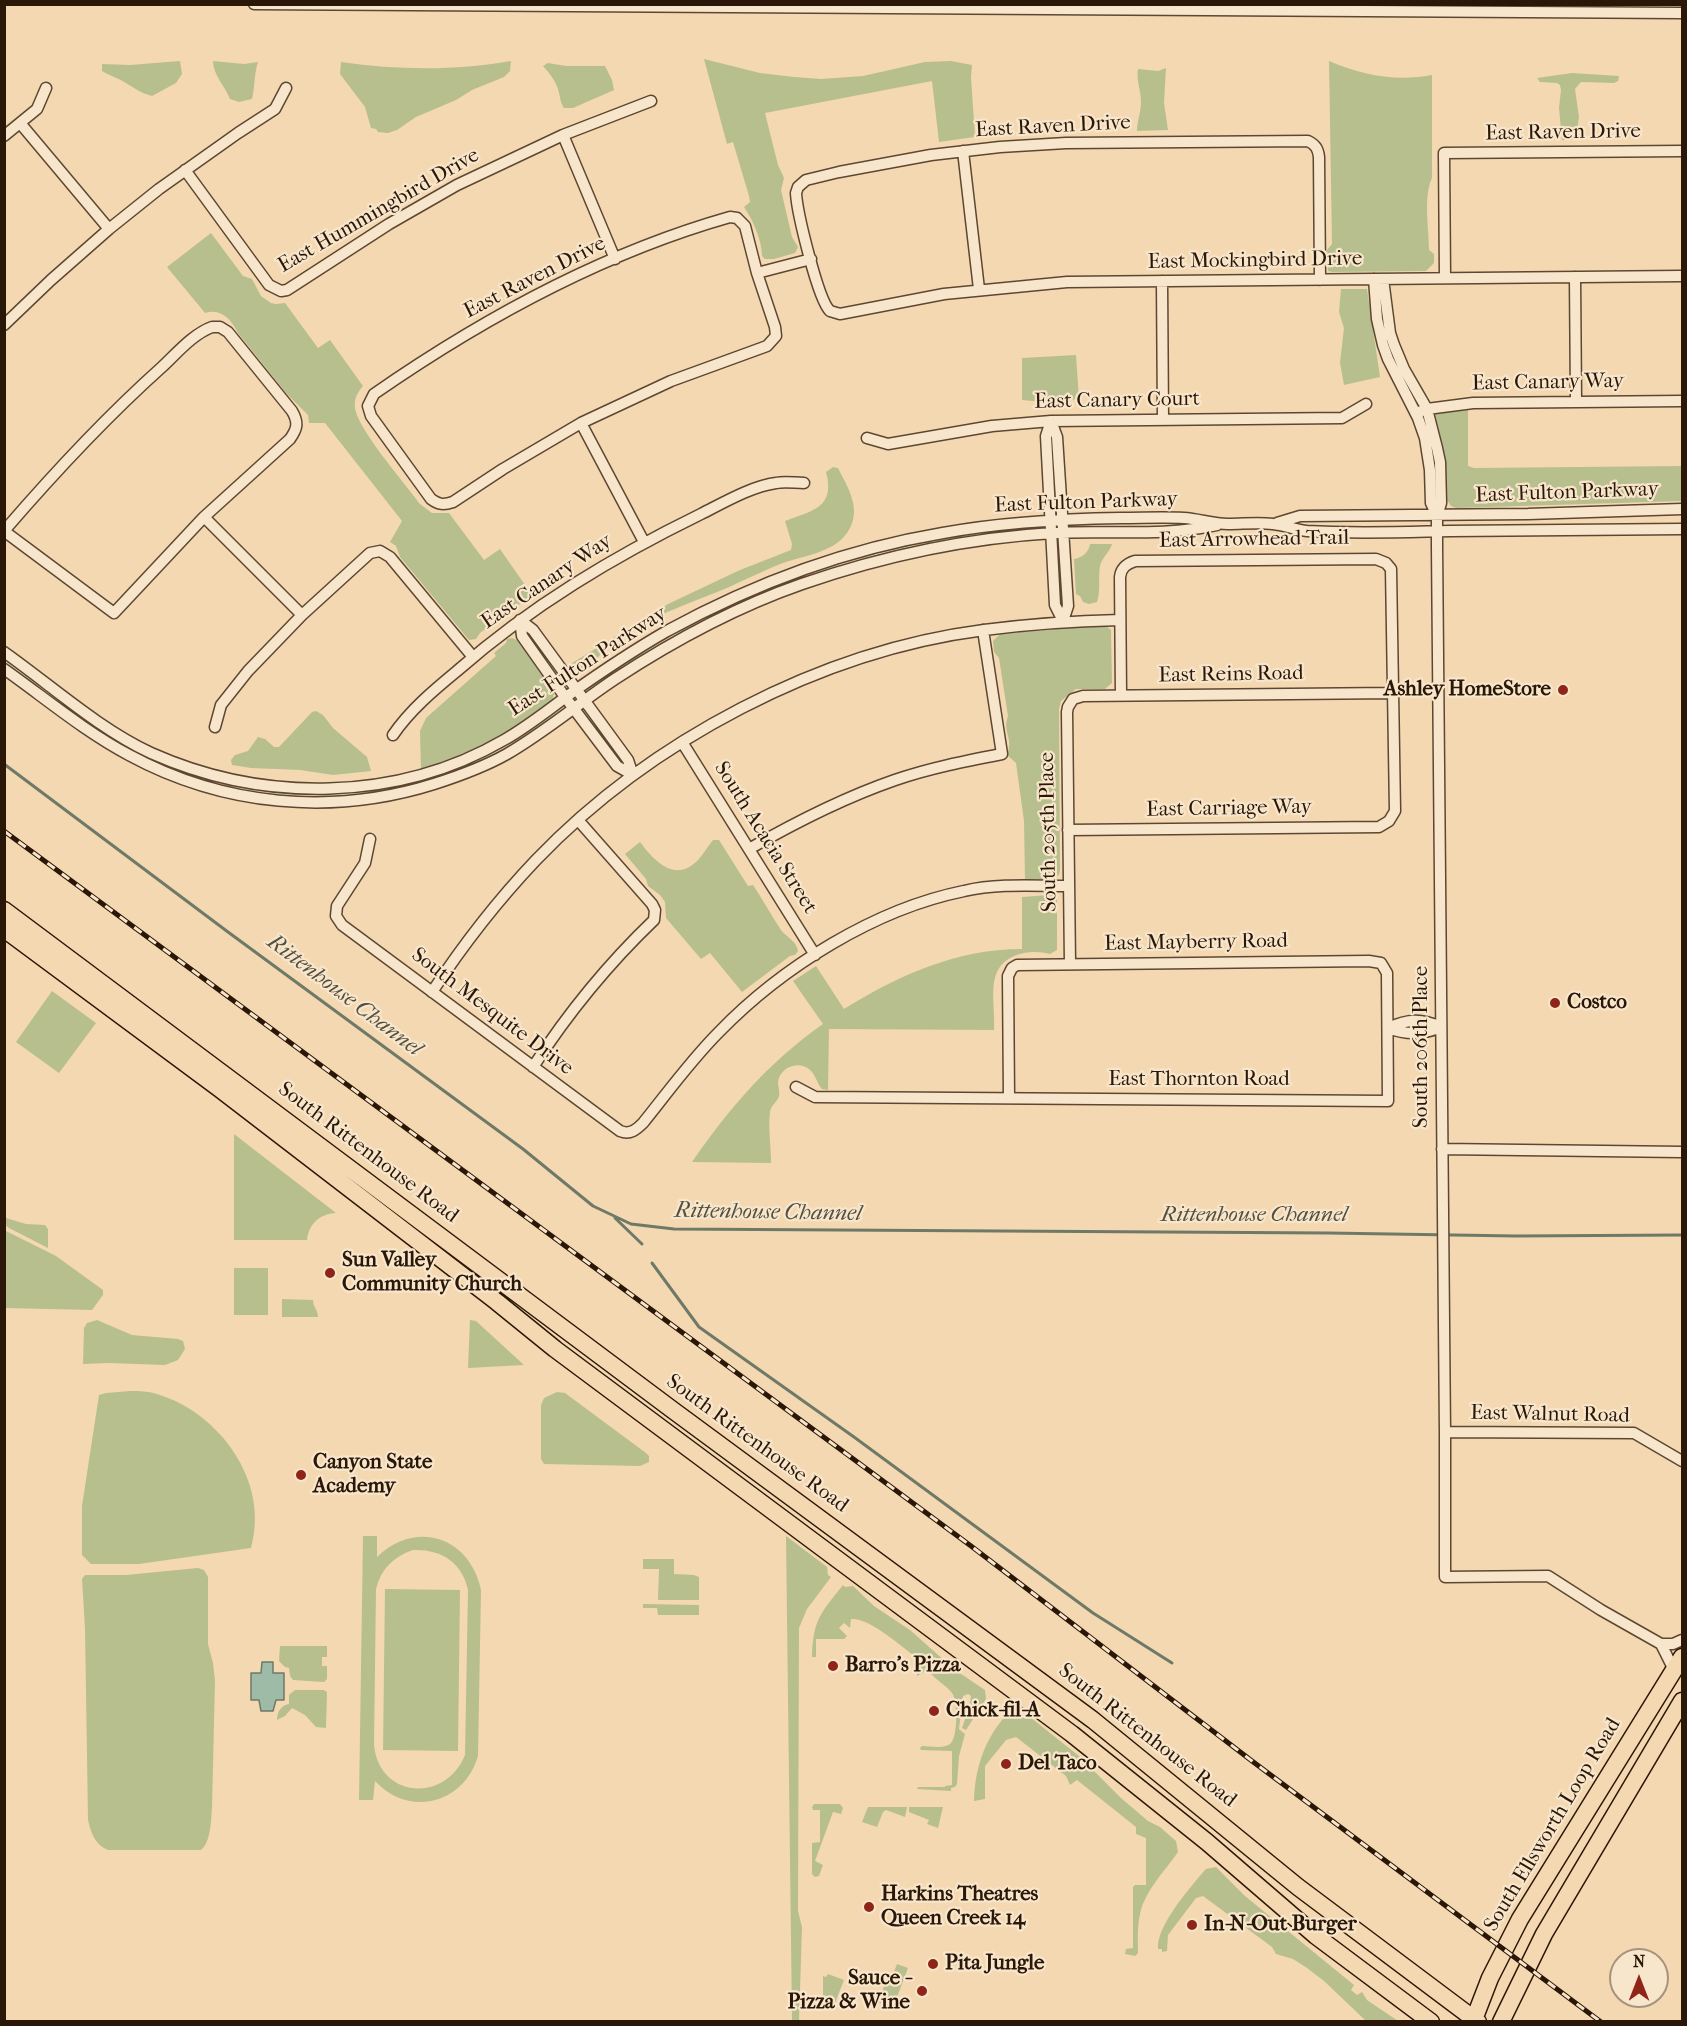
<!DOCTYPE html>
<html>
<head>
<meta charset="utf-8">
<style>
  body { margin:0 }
  #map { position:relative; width:1687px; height:2026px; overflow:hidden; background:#f4d8b1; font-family:"IM FELL French Canon",serif }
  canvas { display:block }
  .frame { position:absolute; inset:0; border:6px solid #2b1707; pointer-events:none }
  .north { position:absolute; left:1609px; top:1948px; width:60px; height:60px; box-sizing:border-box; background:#f8e6cc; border:2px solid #a6937d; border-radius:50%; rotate:0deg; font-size:16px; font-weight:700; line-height:24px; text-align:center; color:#2b1707 }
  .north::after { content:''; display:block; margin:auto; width:21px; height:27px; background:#8f2418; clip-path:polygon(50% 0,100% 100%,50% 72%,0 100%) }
</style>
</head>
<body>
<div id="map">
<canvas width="1687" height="2026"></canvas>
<div class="frame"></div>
<div class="north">N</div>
</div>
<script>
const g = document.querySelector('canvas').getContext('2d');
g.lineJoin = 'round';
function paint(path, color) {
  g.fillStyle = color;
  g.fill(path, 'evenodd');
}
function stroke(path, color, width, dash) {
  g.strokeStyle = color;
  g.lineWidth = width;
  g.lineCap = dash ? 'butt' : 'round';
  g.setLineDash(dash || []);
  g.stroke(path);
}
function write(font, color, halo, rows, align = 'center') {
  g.font = font + ' "IM FELL French Canon",serif';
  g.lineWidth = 4.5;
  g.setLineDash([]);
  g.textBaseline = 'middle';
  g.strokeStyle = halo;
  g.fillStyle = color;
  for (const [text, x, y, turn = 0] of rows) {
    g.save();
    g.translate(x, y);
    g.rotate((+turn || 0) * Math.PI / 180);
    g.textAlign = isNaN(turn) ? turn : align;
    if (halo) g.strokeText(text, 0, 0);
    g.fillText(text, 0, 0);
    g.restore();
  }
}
paint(new Path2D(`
  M704,59L760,73L794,77L821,79L863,76L925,62L951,61L972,65L971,77L975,137L939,142L932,81L765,113L778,165L784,178L781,190L792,237L798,247L795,253L774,259H765L762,256C762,241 753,220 744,207L750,202L749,196L733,142L727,144Z
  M180,61L182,74L176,83L152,96C141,93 138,90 129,85C121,79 110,76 102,71V64L130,65Z
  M213,61L244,64L258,62C254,74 255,87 252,99L239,102L230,99C225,86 213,75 213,61Z
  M511,61L510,71L504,77L472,90L456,100L416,117L397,130L388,133L378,132L376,129L371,128L365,107L340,74L341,62C398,70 454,71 511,61Z
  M1329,61C1362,75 1396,82 1432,75V178C1423,198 1429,227 1429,250L1434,254V263L1426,271L1332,272L1328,271L1327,250L1332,244Z
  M548,63L566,66H605L612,80L614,90L573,108H564C560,102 561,100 559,93C557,82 550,74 543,66Z
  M1166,68L1164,103L1168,130L1137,131C1137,121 1141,112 1141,102C1141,90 1136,81 1138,69L1158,71Z
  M1572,73L1619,76L1618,81L1614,83L1581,82L1575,89L1579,117L1576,140H1562L1559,108L1561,90L1560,85L1557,83L1540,82L1537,78Z
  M211,233L243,276L252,279L261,296L271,303L276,304L285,303L318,348L330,340L363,386C357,393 354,399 355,408C358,430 405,483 420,504L432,513H449L484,560L500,549L532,595L480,633L476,639L469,640L400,557L396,546L390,542L402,521L325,423H309L308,415L286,393L238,333C231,319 221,308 205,313L167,267Z
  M1341,289H1367L1380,377L1344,385L1340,363L1344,328L1339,312Z
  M1076,355L1079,399L1044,402L1022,400V358Z
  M1468,409V466L1474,468L1682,466V501L1456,508L1451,506L1447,500L1444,454L1433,413Z
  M833,467L838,468C847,486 861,507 850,528C838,552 806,555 783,563C759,572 736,585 712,594C665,613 616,629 586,672L579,673L569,665L668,604L740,570L791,550L792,544L785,521C811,511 836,508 826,472Z
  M1090,544H1112C1110,552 1102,557 1100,566C1098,578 1101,590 1097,602L1089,604L1083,602L1080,596L1076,594L1074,559C1082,558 1089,552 1090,544Z
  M1090,626H1106L1111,630L1112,683L1105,689H1076L1061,701L1059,709L1060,870L1059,875L1051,879H1025L1024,821L1016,763L1007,755C1014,737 1002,733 1008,716L999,658L994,652L993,641L1000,634Z
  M512,638L521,642L554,688C554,692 554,695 553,698C551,704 541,710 536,714C501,739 462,755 421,769L420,731L426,718L496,656L494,653L506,643L507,639Z
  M316,711L323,715L333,728L367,757L371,771L333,775L300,770L251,768L232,765L231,760L235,755L248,751L258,737L265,739L274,747H279L312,712Z
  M713,840H719L748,886L753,885C763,900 771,915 781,930C787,938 796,940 798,951L795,955L790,956L742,992L710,953L701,959L666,918L665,902L660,895L648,886L646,879L625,854L640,842C655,862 676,884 699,859C704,853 708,846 713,840Z
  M1049,895H1054L1057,899V950L1050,954C1039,951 1025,951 1014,956C984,969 996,1002 994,1030L829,1029L828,1090L822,1089C817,1084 816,1075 810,1070C799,1060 780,1067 778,1082C778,1086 780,1092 779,1096C778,1101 771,1105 770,1112C768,1128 771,1146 771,1163L692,1162C730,1107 768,1063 823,1024L793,981L816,966L844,1009C899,975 957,949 1022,949V897Z
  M52,991L96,1023L59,1073L16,1042Z
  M234,1134L336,1213C319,1214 309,1224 307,1240H234Z
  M6,1218L26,1224L45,1225L48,1229V1248L9,1228L5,1225Z
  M4,1230L56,1256L103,1290V1295L92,1310L5,1308Z
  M234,1268H268V1315H234Z
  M282,1299L313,1300C313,1307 318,1310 318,1317H282Z
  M97,1320L132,1335L178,1339L183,1341L185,1349L178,1360L165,1365L108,1363L83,1364L84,1328L87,1323Z
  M470,1320L476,1321L524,1365L468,1368Z
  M130,1391C139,1391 148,1391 157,1394C220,1413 270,1482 251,1548L139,1564H91L82,1555V1506L99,1395L106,1393Z
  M557,1392L565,1393L646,1453L649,1456V1462L640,1466L544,1464L541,1459V1405L544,1398Z
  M363,1536H377V1557C416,1519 470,1537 481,1590L478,1756C464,1804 409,1818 375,1781L373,1800H359ZM413,1550C441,1549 462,1562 468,1590L465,1755C445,1804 379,1798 374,1745L376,1589C381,1569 393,1557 413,1550Z
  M786,1536L827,1567L828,1575L831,1577L807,1609L799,1628L798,1911L802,1927L799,2022L792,2021Z
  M643,1559H674V1574L694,1575L699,1577V1600H658L659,1569H643Z
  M198,1568L204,1570L208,1577V1644L213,1663L215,1681L212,1808C211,1820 211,1842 201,1850H108C95,1845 91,1833 88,1820L85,1628L82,1579L85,1575H126Z
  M843,1585L845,1587L853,1586L874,1606L910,1630L955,1670L985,1690L986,1699L966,1730L962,1728L968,1710L973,1706L970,1703L971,1696L968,1694L963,1696L959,1729L965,1734L959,1756L957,1784L955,1787L951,1788V1791L917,1789L918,1787H945V1786L952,1785V1751L921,1750L920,1748L922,1746C930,1746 943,1749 950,1744C958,1738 958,1701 952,1693C945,1684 935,1680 928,1670L917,1676V1658C902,1647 869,1617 851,1619L850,1628L844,1623L839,1628L847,1636L844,1639H816V1657H812C813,1619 821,1613 843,1585Z
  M385,1589L460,1590L458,1751L383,1750Z
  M643,1604L699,1605V1615H658L657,1608H643Z
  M280,1646H327V1657H322V1666H327V1679L324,1682L293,1680L290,1676L289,1668L285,1667L279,1661Z
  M295,1690H324L327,1692L326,1728L316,1727L305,1715L292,1708L285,1716L277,1720C277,1712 281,1705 289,1704V1695Z
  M1011,1710L1013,1712L1022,1711V1717L1024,1718L1027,1715L1030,1717L1079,1756L1121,1798L1148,1821L1160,1827L1176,1841L1178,1852C1164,1872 1145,1891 1140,1914C1137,1927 1138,1941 1138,1953L1135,1956L1125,1954L1126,1949L1133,1948V1887L1135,1885H1146V1838L1136,1834V1827L1077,1780L1070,1785L1066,1776L1016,1737L1006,1740L985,1766V1799L974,1801C975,1766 986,1735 1011,1710Z
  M814,1804H840L843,1808L841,1814L833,1812L815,1861L823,1865L819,1876L815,1877L812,1874V1843L820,1842V1810H813L812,1807Z
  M868,1807H907L905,1817L886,1810L883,1812L877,1827L862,1822Z
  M909,1807H943L938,1828L927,1824L929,1820L909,1812Z
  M1216,1867L1245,1896L1354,1985L1351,1990L1357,1995L1362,1992L1367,2000L1398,2021H1366L1324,1981L1307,1968L1293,1959L1276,1954L1272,1947L1203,1896L1196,1898L1168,1935L1167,1951L1162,1952V1949H1158C1156,1926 1190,1888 1204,1871L1206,1869Z
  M897,1964L908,1968L897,1997H887L886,2003H878L886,1981L890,1982Z
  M828,1974L844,1980L833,2008H823V1976L826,1977Z`), '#b8bf8e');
const water = new Path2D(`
  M262,1662H273V1673H284V1700H276L273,1711H261L259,1700H251V1673H261Z`);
paint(water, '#9dbba7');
stroke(water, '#6f7967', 1.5);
stroke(new Path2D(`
  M4,764L228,932L523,1149L593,1206L631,1224L674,1229L1328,1233L1516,1236L1682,1235
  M615,1218L642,1244
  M652,1263L699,1327L854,1437L1093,1613L1172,1663`), '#6f7967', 3);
const minor = new Path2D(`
  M254,4L1682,13
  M20,123L109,229
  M563,135L615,259
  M4,136L37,109L46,88
  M963,151L979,289
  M185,170L269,285L281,291L287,290L389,224L457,185L563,135L651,101
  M730,217L737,218L745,226L757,273L775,327L776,336L767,346L671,381L581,423L503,469L453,502C444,505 439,505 431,499L371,416L368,406L374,394C482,319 603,253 730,217Z
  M757,273L811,259
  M1575,277L1576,402
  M1445,278L1444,153L1682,151
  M1374,279L1377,319L1383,345L1388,359L1418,418L1425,438L1430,470L1431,503L1437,516
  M1383,279L1390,333L1394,345L1404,369L1427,409L1437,448L1440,462L1441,503L1437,516V546L1445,1432V1577L1548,1576L1601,1610L1661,1644H1673L1682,1640
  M1320,280L1319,157C1318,149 1316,145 1308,141L1066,143L1000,147L931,155L839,172L806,180L798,187L796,193C797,212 818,300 830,311L840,314L944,294L1067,282L1682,276
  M1162,281L1163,420
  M4,325L51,280L109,229L159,189L238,133L275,109L286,88
  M212,327H220L228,332L292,411C299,423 297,429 290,439L204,517L114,613L4,531C54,473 105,418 162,367C177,353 193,334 212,327Z
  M1416,413L1427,409L1473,403L1682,401
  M1051,421L1046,436L1055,605L1063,621
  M1051,421L1057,437L1068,606L1063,621
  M581,423L644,542
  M867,438L888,444L992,426L1051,421L1342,418L1366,404
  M204,517L302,615
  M1277,523L1300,516L1528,514L1682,509
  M520,620L522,636L565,697L617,766L633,775
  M520,620L533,630L628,760L633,775
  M4,652C52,686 98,728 151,753C263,803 397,802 504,740C527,727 548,710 570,694C601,672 634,650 667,631C753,584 847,549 943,533C1003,522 1061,519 1121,518C1142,518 1163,517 1184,518C1199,519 1213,524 1228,524C1243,524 1258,522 1273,524C1284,525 1296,530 1307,531C1355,534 1403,532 1450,531C1528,530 1605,529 1682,529
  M4,669C45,698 84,731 129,755C223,806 332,816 434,784C459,776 484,767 507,754C545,732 579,703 615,679C673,641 736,607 802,584C883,556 967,538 1053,533C1107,530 1163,537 1217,525
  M215,727L221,705L248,671L302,615L370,553L380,551L390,557L473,657
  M393,735C410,710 434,690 457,671C531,606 613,557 701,514C723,503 752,486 776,483C785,481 795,483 804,483
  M682,742L815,955
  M1068,830L1379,827L1389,821L1395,811L1391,569L1386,563L1376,559L1135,561C1126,564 1121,568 1120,577L1121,695
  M370,839L365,863L337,906L336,916L342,925L620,1131C630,1135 636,1130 643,1123C668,1092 691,1060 719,1032C782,967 875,909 964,891C998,883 1035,886 1069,886
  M749,849C796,822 843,798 895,780C930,768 966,761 1002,754L983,630
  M1070,964L1067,712L1068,707L1073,699L1083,696L1393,693
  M432,992C463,945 497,901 536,860C650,741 820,651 984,630C1030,624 1075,621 1120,620
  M1388,1028C1408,1019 1421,1018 1441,1027
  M1388,1028C1406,1035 1423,1035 1441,1027
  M533,1067C568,1013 607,965 654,920L655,910L652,904L578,820
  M796,1087L815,1097L1388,1101L1387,973L1381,963L1369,961L1017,965L1012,968L1008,976L1009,1098
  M1442,1149L1682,1152
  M1445,1432L1634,1433L1682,1461
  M1661,1644L1674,1670`);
const primary = new Path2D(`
  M4,910L674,1411L1093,1720L1298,1887L1478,2022
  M4,929L220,1089L497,1302L555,1349L1072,1734L1207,1842L1316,1936L1431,2022
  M1473,2022L1490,1978L1520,1919L1682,1657
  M1501,2022L1544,1934L1682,1701`);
stroke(minor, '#5d4732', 13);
stroke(primary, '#2b1707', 19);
stroke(minor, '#f8e6cc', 10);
stroke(primary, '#f4d8b1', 16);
const rail = new Path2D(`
  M4,831L971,1546L1252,1761L1601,2022`);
stroke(rail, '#2b1707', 5);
stroke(rail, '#f8e6cc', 3, [9]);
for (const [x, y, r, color] of [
  [1563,690,6,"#8f2418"],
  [1555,1003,6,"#8f2418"],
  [330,1273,6,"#8f2418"],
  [301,1475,6,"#8f2418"],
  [833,1666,6,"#8f2418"],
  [934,1711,6,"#8f2418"],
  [1006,1764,6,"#8f2418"],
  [869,1907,6,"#8f2418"],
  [1192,1925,6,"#8f2418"],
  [933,1964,6,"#8f2418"],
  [922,1991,6,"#8f2418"]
]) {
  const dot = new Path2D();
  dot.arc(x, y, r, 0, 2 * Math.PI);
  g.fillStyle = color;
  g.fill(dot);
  stroke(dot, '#f8e6cc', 2);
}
write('21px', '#2b1707', '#f8e6cc', [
  ["East Raven Drive",1053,127,-3],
  ["East Raven Drive",1563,133,-1],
  ["East Hummingbird Drive",379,211,-30],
  ["East Mockingbird Drive",1255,261,-1],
  ["East Raven Drive",535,278,-27],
  ["East Canary Way",1548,383,-1],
  ["East Canary Court",1117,401,-1],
  ["East Fulton Parkway",1567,493,-2],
  ["East Fulton Parkway",1086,503,-2],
  ["East Arrowhead Trail",1254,540,-1],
  ["East Canary Way",547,582,-34],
  ["East Fulton Parkway",588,662,-33],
  ["East Reins Road",1231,675,-1],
  ["East Carriage Way",1229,809,-1],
  ["South 205th Place",1049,832,-91],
  ["South Acacia Street",765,838,58],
  ["East Mayberry Road",1196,943,-1],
  ["South Mesquite Drive",492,1012,37],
  ["South 206th Place",1422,1047,-90],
  ["East Thornton Road",1199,1080],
  ["South Rittenhouse Road",368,1153,37],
  ["East Walnut Road",1550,1415,1],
  ["South Rittenhouse Road",757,1444,36],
  ["South Rittenhouse Road",1147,1736,38],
  ["South Ellsworth Loop Road",1553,1825,-59]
]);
write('bold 21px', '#2b1707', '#f8e6cc', [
  ["Ashley HomeStore",1551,690,"right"],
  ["Costco",1567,1003],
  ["Sun Valley",342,1261],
  ["Community Church",342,1285],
  ["Canyon State",313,1463],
  ["Academy",313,1487],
  ["Barro's Pizza",845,1666],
  ["Chick-fil-A",946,1711],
  ["Del Taco",1018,1764],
  ["Harkins Theatres",881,1895],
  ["Queen Creek 14",881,1919],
  ["In-N-Out Burger",1204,1925],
  ["Pita Jungle",945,1964],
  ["Sauce -",910,1979,"right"],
  ["Pizza & Wine",910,2003,"right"]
], 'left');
write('italic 22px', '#53503f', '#f8e6cc', [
  ["Rittenhouse Channel",344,996,37],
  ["Rittenhouse Channel",768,1213,1],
  ["Rittenhouse Channel",1254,1216]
]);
</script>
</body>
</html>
